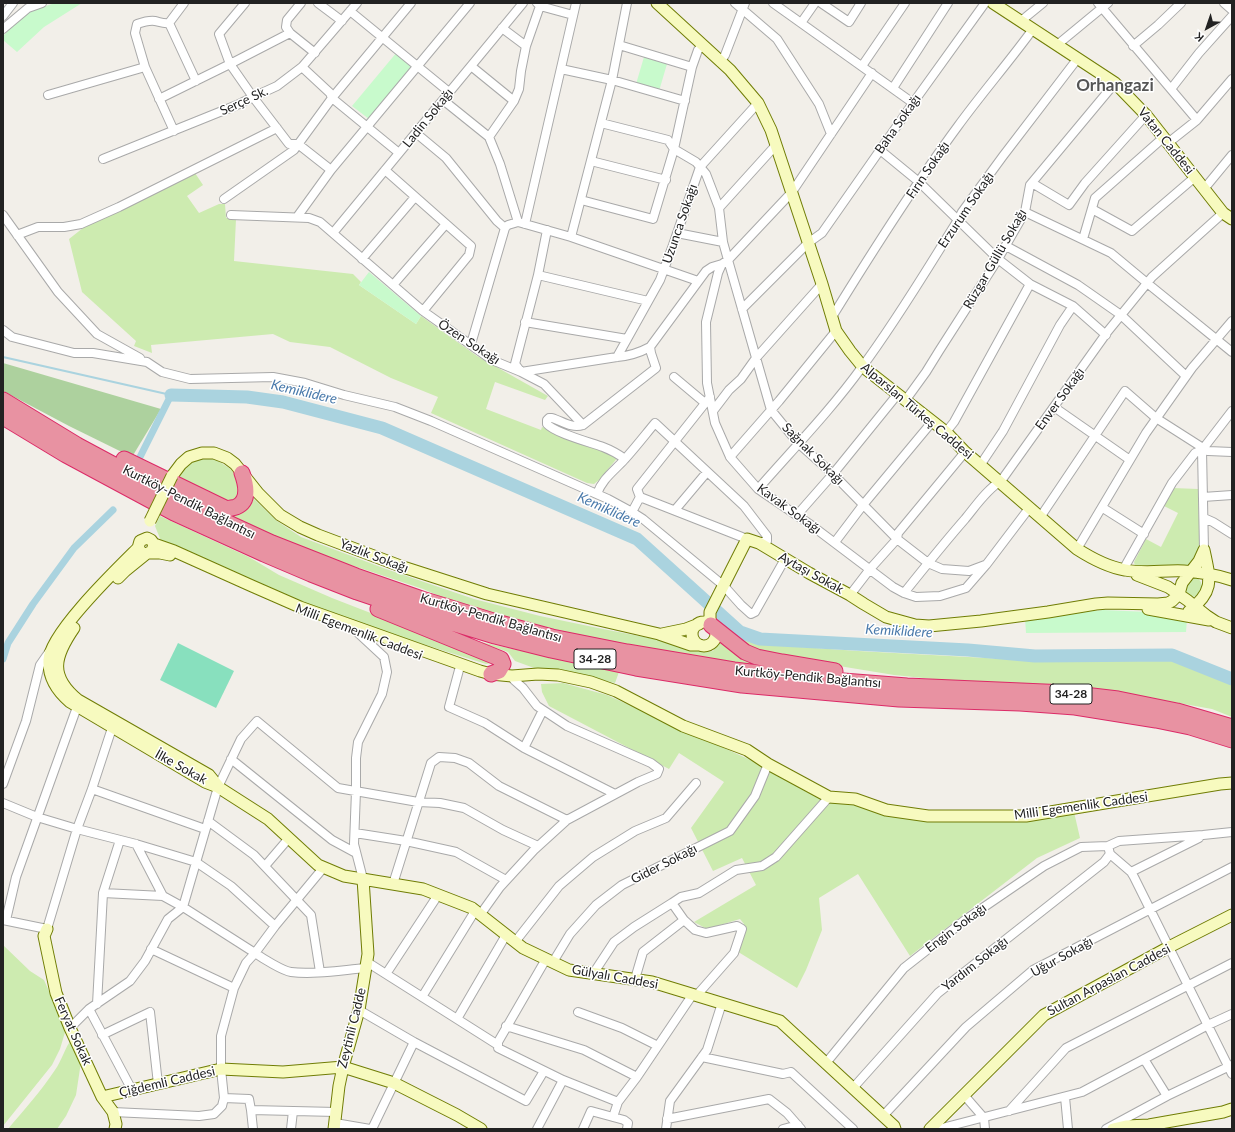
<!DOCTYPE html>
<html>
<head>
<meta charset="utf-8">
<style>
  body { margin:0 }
  #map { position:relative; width:1235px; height:1132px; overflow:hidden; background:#f2efe9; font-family:Lato,sans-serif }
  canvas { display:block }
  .frame { position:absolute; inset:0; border:4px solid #222; pointer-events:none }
  .north { position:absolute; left:1187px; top:8px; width:40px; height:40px; -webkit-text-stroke:3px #fff; paint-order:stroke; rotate:220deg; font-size:11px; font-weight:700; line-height:16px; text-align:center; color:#222 }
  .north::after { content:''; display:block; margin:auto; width:14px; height:18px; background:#222; clip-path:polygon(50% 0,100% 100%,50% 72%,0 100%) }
</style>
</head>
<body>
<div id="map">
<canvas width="1235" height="1132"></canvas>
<div class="frame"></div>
<div class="north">K</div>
</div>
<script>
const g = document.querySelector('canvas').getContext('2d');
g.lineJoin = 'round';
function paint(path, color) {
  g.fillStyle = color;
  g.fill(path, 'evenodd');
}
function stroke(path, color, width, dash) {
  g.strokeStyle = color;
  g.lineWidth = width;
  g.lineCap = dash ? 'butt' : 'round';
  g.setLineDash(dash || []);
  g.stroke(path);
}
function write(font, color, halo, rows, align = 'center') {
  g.font = font + ' Lato,sans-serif';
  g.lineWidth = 3;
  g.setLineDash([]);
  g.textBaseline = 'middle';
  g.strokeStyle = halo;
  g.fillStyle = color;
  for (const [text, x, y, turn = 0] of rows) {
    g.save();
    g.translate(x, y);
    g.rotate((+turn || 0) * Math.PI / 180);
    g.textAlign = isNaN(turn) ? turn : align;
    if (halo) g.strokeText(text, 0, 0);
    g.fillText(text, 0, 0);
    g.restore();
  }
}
paint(new Path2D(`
  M195,173L203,185L187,196L199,213L219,204H225L226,218L236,219L234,261L353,274L361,282L359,285L416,324L421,316L477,356L548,396L545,400L495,382L486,409L541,430L542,427L619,456L599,480L594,484L587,483L431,413L438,397L391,378L330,347L290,342L273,334L151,345L152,353L134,346L136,341L82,292L69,239L83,228Z
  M212,458C221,463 233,468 237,478C239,483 239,489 239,494L231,504L177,480C187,462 191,460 212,458Z
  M1173,488L1198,489L1200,553L1194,563L1187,565L1135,566L1134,562L1146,539L1161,547L1178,513L1164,506Z
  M251,496L277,521L301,537L386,569L474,599L540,616L603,629L670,642L699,651L706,652L713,651L720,640L812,673L697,658L570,633L487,612L455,603L423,589L354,566L326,559L282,540L230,515Z
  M160,516L249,557L279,575L332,598L417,631L491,663L486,664L308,608L161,541L155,526Z
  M1193,577C1200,578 1202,582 1202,589L1197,596C1191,598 1187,596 1184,590V584Z
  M717,618L739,637L758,644L858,651L1023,660L1169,659L1232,685V717L1212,709L1105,690L953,681L894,675L772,655L750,647L729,632Z
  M476,641L619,672L615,683L571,673L545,672L515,661L508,652Z
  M563,683L607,695L757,763L855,803L921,820L1028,821L1074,812L1080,838L1037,858L910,956L858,874L819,898L822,930L806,970L797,988L735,950L744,924L740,919L707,929L694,922L756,885L742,858L713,871L691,828L724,782L679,753L669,769L549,706L542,692L541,684Z
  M3,945L30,971L44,980L66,1029L60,1049L52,1065L3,1126Z
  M71,1040L81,1062L76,1095L66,1116L57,1129H8C24,1110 41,1091 55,1070C61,1062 66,1046 71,1040Z`), '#cdebb0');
paint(new Path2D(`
  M3,363L161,409L132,457L69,426L3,391Z`), '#add19e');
paint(new Path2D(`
  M55,3H82L44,27L17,52L3,40V36L21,18L31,11Z
  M397,52L413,66L369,119L352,106Z
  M644,57L667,64L659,91L636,84Z
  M369,272L421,316L416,324L359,285Z
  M1103,610L1149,612L1187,619L1186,632L1026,633L1025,618Z`), '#c8facc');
paint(new Path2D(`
  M178,643L234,671L216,708L160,680Z`), '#88e0be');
stroke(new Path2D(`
  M3,357L171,395`), '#aad3df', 2);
stroke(new Path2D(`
  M138,461L171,395
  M3,659L8,643L33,604L74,548L113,510`), '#aad3df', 7);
stroke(new Path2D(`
  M171,395L247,397L283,402L382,428L637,539L740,632L760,639L968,650L1035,656L1172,655L1232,679`), '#aad3df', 13);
const street = new Path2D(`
  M184,3L169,23L196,81
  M245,3L219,34L230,64L253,97L289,144H298L331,170
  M301,3L287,20L286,27L290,33L315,53
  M318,3L342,21
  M537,3L540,6L573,15
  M735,3L777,39L819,104L831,134
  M773,3L913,103
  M821,3L849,22L861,3
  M1098,3L1197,120
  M1224,3L1232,10
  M350,11L449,92
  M3,16L13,3
  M1021,21L1043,3
  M169,23C164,24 160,22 155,21C149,20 143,22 137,24L135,33L145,67L174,131
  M801,23L815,3
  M502,28L526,46
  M3,29L28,8L42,3
  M619,45L692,67
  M1057,45L1108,3
  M1133,46L1158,25L1181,3
  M720,62L725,55L745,3
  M471,66L514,101
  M862,66L905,3
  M302,67L330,93L332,98L399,153
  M561,69L612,80L685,101
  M872,73L792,192L728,260L722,264L718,273L706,322L707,383L715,423L730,457L758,489L811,525L893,587L904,593L916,597L940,596L966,588L986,565L1030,507
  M893,88L948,3
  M1171,89L1199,53L1232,16
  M48,95L145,67
  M159,99L230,64L290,33
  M443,100L489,137L500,164L518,222
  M601,123L668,140L674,149L696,162L706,174L719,208L723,242L728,260L771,410L798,443L833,474L897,539L928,563L942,569L969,571L985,565
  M416,133L446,158L497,221L505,228
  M489,137L514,101L519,89L521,71L526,46L540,6
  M1168,143L1197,120L1232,79
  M880,150L919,182L998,259L1030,284L1073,306L1106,335
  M103,159L237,105L253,97L277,86L302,67L357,3
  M591,161L666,180
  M385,170L471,246L469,255L423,311
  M1032,183L1069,205L1085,183L1146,115
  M1204,189L1232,155
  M224,199L294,150L332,98L411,3
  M581,200L653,219L674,149L692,67L698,50L703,45
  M719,208L776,145
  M1092,209L1132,231L1195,177
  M1025,212L1111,253L1147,283L1232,352
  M3,215L58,292L97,334L140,358
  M231,215L309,218L320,222L423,311L492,360L521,372L617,357C629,356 639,353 650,347L706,271L712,267L722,264
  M297,217L331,170L470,3
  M525,224L576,3
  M505,228L508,225L518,222L571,237L698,281
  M547,230L538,275L515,364L521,372L544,384L583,425
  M333,233L523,3
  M677,233L723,242
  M17,235L38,227H64L81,224L119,207L277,128
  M571,237L612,80L627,3
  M1083,239L1095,198L1164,137
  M1006,246L1078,285L1121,315L1186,376
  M362,259L415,197
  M538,275L648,301
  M393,285L446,224
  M742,309L808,243L822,233L913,103L985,3
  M832,317C872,252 913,187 958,126C982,93 1009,62 1033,29
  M525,322L627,339
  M3,330L12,337L74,353H93L147,362L162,372L190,379L273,377L305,383L344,395L395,407L431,421L608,499L632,512L643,519L724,586L741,605L751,614L755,612L785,559
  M471,344L505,228
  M617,357L660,280L673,245L700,167L758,103
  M674,377L705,403
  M710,397L637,489L640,497L747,539
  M905,401L926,372L939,351L998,259L1025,212L1030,185L1115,83
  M1054,407L1130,460
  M713,411L729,390L741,379L756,358L822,284
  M946,432L954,422L1030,284
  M1202,450L1204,550
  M730,457L779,401L836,331
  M625,459C618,454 611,450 603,447C589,442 555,433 547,424V420L549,418H552C562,421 572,429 583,425L656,368L651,353L650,347
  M981,464L1003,431L1060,325L1073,306
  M758,489C793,449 831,410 862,367C897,320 927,269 958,220L962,212L1003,156L1078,58
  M597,494C602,479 614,471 624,460C635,448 645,435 655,423L744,506L767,536V541L759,543
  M1203,497L1232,495
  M1103,508L1144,534
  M675,510L707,472
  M632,512L640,497
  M797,515L833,474L897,395
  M1041,516L1125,391L1156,418L1203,448L1208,451L1232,452
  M1204,518L1213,522L1232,534
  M835,542L863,505L932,422
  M1077,549L1146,433L1192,368L1232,321
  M1123,570L1172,483L1195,453L1202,450L1232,411
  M904,593C924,568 944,543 965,519C975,507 987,489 1001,481L1108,331L1152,277L1223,213
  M850,595L870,569L897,539L898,533L965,452
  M356,631L384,657L387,672L382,694L358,742L356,758V791L354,844L363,879
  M459,670L449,707L485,723L524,748L615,794
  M524,748L543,710
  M231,759L332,840L356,853
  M3,784L26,721L40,665L49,652
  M92,789L205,829
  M3,803L37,817L77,829L136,844L196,862L231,886L275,926
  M208,821L254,855L311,915L320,972
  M355,833L406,841L456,852L506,880
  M136,844L163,896
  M1109,850L1110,854L1131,872L1134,877L1232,1074
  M265,866L289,838
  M1131,872L1199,838
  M393,884L431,763L439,757L455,758L469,763L499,786L567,820
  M103,893L163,896L183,907L255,953C262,958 283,971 291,972C314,975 342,970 366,968
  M183,907L218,787L241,739L257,721L338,788L418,802L440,803L464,808L503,830L538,846
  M480,915L500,887L534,850L567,820L638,782L657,774L659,769L651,763L567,726L537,706L523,688L514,680
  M3,920L47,929L77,829L92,789L112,728
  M6,920L16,877L77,707
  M684,920L672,903L681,897L699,893L736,870L762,866L776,857L829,797
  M515,942L559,886L593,857L635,831L666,818L696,783
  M151,949L234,988
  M546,959L498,1042V1048L563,1080L618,1102
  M367,962L498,1045
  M553,962L570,934L596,905L622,885L730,831L755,796L768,764
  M386,974L438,895
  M593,974L614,942L634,927L672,903
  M635,979L643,952L684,920L695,930L706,933L737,926L742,929L734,953L697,995
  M422,997L475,911
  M97,1004L103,893L120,840
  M89,1009L132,1090
  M359,1010L414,1042L526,1101L544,1071
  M578,1012L622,1028L658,1046
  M457,1019L506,935
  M506,1026L584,1050L637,1077
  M70,1028L89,1009L130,981L145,961L168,919L183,907
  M102,1035L150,1012L158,1084
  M702,1057L783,1074L791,1072L853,1129
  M1144,1059L1167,1096
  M826,1063L904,968L965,920L1044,866L1081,847L1108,846L1119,841L1203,835L1232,832
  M853,1088L938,993L1104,862L1110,854
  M964,1095L984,1118L985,1129
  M1065,1097L1068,1129
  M224,1098L249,1099L251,1110L253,1129
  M251,1110L336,1112
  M1009,1111L1066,1048L1232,963
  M113,1112L199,1116L214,1114L222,1106L224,1098L221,1069V1036L234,988L246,963L255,953L275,926L324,867
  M883,1116L966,1027L1033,970L1232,867
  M613,1117L618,1102L637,1077L693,994
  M667,1119L769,1099L787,1113L801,1129
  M335,1123L370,1129
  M291,1129L293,1111
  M372,1129L414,1042
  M537,1129L563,1080
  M583,1129L591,1111L624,1120L628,1123L627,1129
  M666,1129L670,1101L707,1050L722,1003
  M783,1129L798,1125
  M938,1129L1082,1092L1208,1025L1232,1014
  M1106,1129L1167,1096L1232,1065`);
const secondary = new Path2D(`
  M657,3L730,70L758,103L771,130L822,284L836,331L850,351L863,367L946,432L965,452L1077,549C1091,558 1108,567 1125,570C1145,574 1164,570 1184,571C1200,572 1217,575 1232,580
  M993,3L1115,83L1146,115L1223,213L1232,219
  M172,476L181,464L189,457L202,453H214L227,458L235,464L258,493L280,515L300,527L318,535L403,567L487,594L659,634L691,645H700
  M154,544L174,551L252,586L300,607L480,671L491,674L512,676L538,674L558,675L591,682L616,691L683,726L747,750L768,764L829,797L855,799L886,810L928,816H1026L1220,784L1232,783
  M138,548C119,567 49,634 49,660C48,678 57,691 70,702L205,782L218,787L268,819L318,865L344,876L423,889L472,908L523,948L569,970L652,982L780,1021L894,1126L895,1129
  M151,553H160L170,555
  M1137,575L1168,587L1187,600L1207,616L1216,622L1232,628
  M118,578L125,571L146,554L152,551L154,544L151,540L147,538L140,541L138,548L142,553
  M1148,609L1209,620
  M1189,611C1215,591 1210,579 1204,550
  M692 634a12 12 0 1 1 24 0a12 12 0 1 1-24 0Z
  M711,625L710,618V612L747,539L759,543L809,573L850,595L864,604L886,617L915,625L929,626L981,621L1048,612L1096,604L1108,603L1158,604L1168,603L1172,601L1179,594L1182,583L1199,561L1204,550
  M74,628C54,657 49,676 78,700L209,775L218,786
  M662,634L686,629L699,624
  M47,929L44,936L56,993L70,1028L102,1097L113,1112L116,1124L115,1129
  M102,1097L221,1069L283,1072L343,1067L394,1083L457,1115L481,1129
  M334,1129L339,1086L343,1067L359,1010L368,954L363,879
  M930,1129L1044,1015L1169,947L1232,915
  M1113,1129L1126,1126L1149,1125L1223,1112L1232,1109`);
const highway = new Path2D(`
  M3,400L77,445L187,504L272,543L356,576L422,599L500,623L552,637L627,652L734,670L792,677L907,686L1067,693L1118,699L1177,711L1232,727
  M3,417L66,455L174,513L264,554L311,574L357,592L416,612L495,636L551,650L636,668L742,685L899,699L1020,703L1075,707L1156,720L1190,727L1232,740
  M124,459L227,509C230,508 233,508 236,507C250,501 246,484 242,473
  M378,609L501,659L503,664L499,671L491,674
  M711,625L745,652L757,657L782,662L835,671`);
stroke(street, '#a9a9a9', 10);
stroke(secondary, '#707d05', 13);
stroke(highway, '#dc2a67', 17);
stroke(street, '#fff', 8);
stroke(secondary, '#f7fabf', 11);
stroke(highway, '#e892a2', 15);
const secondaryBridge = new Path2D(`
  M150,521L172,476`);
stroke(secondaryBridge, '#707d05', 13, []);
stroke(secondaryBridge, '#f7fabf', 11);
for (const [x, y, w] of [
  [595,659,42],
  [1071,694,42]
]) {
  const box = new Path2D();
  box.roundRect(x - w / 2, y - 10, w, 20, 3);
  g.fillStyle = '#fff';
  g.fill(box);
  stroke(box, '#222', 1);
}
write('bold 12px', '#222', null, [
  ["34-28",595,659],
  ["34-28",1071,694]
]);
write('13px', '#222', '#fff', [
  ["Serçe Sk.",244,101,-25],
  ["Ladin Sokağı",428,118,-51],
  ["Baha Sokağı",898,124,-55],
  ["Vatan Caddesi",1166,141,51],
  ["Fırın Sokağı",928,170,-56],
  ["Erzurum Sokağı",966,210,-56],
  ["Uzunca Sokağı",680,224,-71],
  ["Rüzgar Güllü Sokağı",995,259,-60],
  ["Özen Sokağı",469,342,33],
  ["Enver Sokağı",1060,399,-54],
  ["Alparslan Türkeş Caddesi",917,411,40],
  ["Sağnak Sokağı",813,454,45],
  ["Kurtköy-Pendik Bağlantısı",189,502,27],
  ["Kavak Sokağı",789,509,36],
  ["Yazlık Sokağı",374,556,21],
  ["Aytaşı Sokak",811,573,29],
  ["Kurtköy-Pendik Bağlantısı",491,618,16],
  ["Milli Egemenlik Caddesi",359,632,21],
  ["Kurtköy-Pendik Bağlantısı",808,677,5],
  ["İlke Sokak",181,767,29],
  ["Milli Egemenlik Caddesi",1081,806,-8],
  ["Gider Sokağı",664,864,-27],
  ["Engin Sokağı",956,928,-37],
  ["Uğur Sokağı",1062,957,-29],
  ["Yardım Sokağı",975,964,-38],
  ["Gülyalı Caddesi",615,977,10],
  ["Sultan Arpaslan Caddesi",1109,980,-28],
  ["Zeytinli Cadde",352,1028,-76],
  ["Feryat Sokak",73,1031,66],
  ["Çiğdemli Caddesi",167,1082,-13]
]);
write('italic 14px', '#4a7aab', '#fff', [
  ["Kemiklidere",304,392,13],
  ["Kemiklidere",609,510,24],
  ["Kemiklidere",899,631,3]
]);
write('bold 17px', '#555', '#fff', [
  ["Orhangazi",1115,86]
]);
</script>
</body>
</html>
